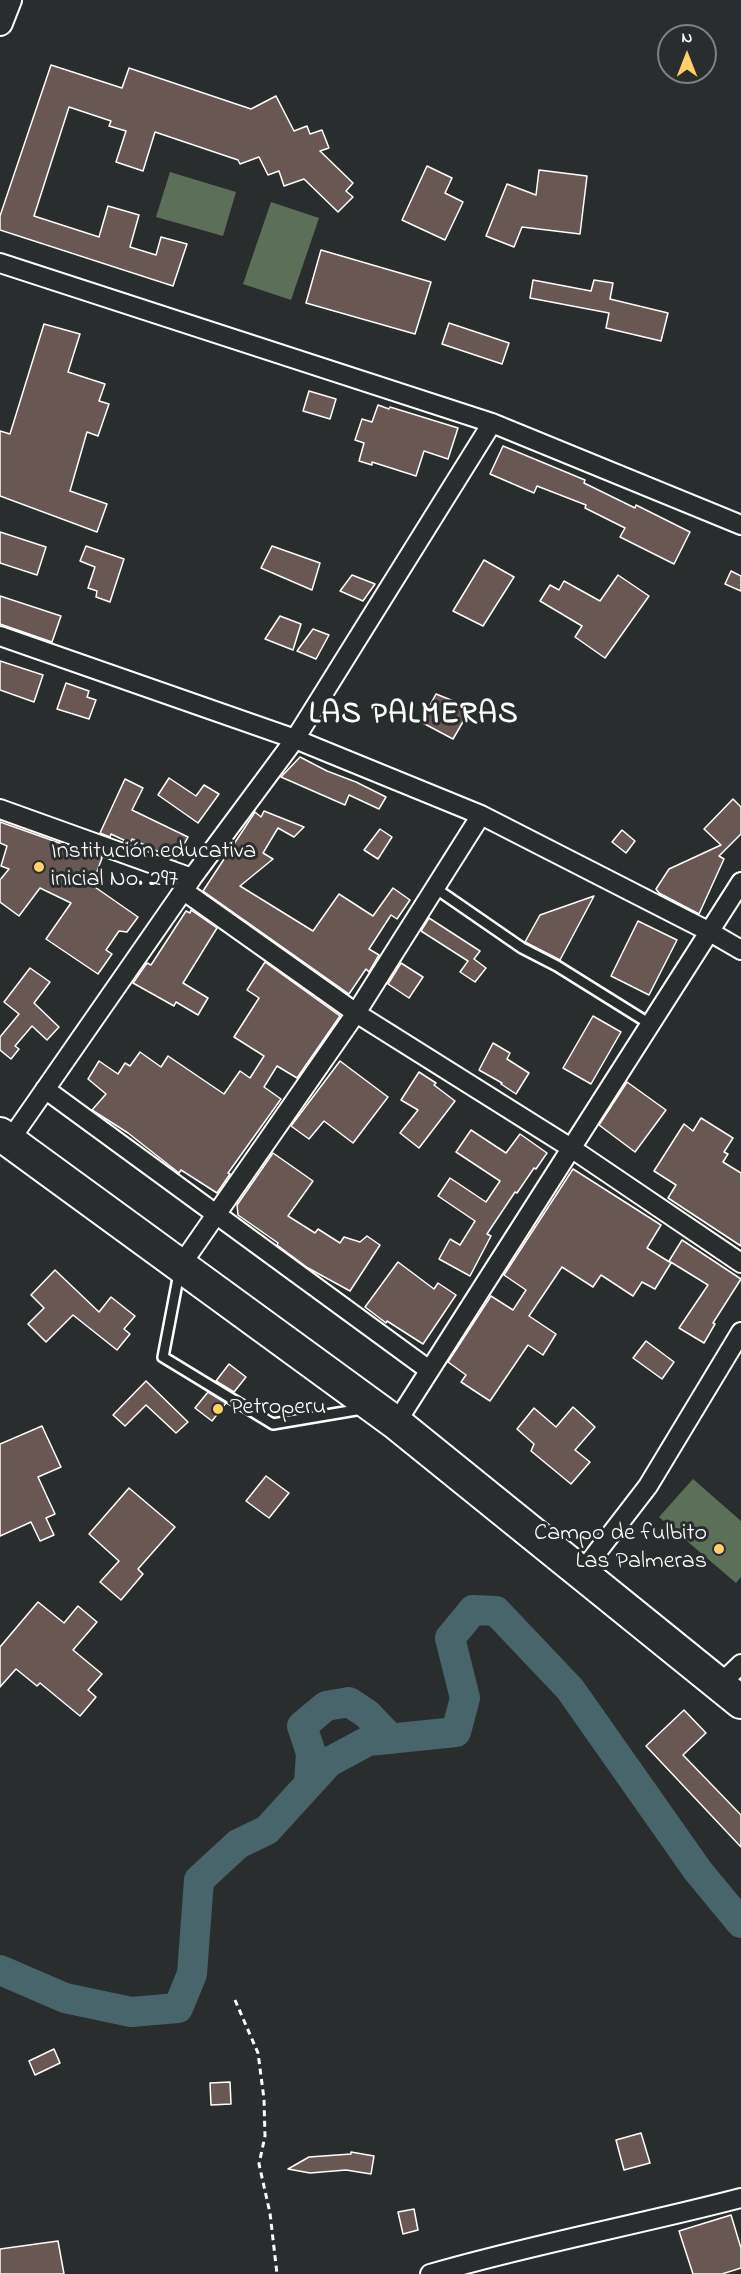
<!DOCTYPE html>
<html>
<head>
<meta charset="utf-8">
<style>
  body { margin:0 }
  #map { position:relative; width:741px; height:2274px; overflow:hidden; background:#2a2d2e; font-family:"Indie Flower",sans-serif }
  canvas { display:block }
  .north { position:absolute; left:657px; top:24px; width:60px; height:60px; box-sizing:border-box; background:#2a2d2e; border:2px solid #7f8182; border-radius:50%; rotate:0deg; font-size:16px; font-weight:700; line-height:24px; text-align:center; color:#fff }
  .north::after { content:''; display:block; margin:auto; width:21px; height:27px; background:#ffd166; clip-path:polygon(50% 0,100% 100%,50% 72%,0 100%) }
</style>
</head>
<body>
<div id="map">
<canvas width="741" height="2274"></canvas>
<div class="north">N</div>
</div>
<script>
const g = document.querySelector('canvas').getContext('2d');
g.lineJoin = 'round';
function paint(path, color) {
  g.fillStyle = color;
  g.fill(path, 'evenodd');
}
function stroke(path, color, width, dash) {
  g.strokeStyle = color;
  g.lineWidth = width;
  g.lineCap = dash ? 'butt' : 'round';
  g.setLineDash(dash || []);
  g.stroke(path);
}
function write(font, color, halo, rows, align = 'center') {
  g.font = font + ' "Indie Flower",sans-serif';
  g.lineWidth = 6;
  g.setLineDash([]);
  g.textBaseline = 'middle';
  g.strokeStyle = halo;
  g.fillStyle = color;
  for (const [text, x, y, turn = 0] of rows) {
    g.save();
    g.translate(x, y);
    g.rotate((+turn || 0) * Math.PI / 180);
    g.textAlign = isNaN(turn) ? turn : align;
    if (halo) g.strokeText(text, 0, 0);
    g.fillText(text, 0, 0);
    g.restore();
  }
}
paint(new Path2D(`
  M170,172L236,192L223,236L156,217Z
  M271,202L319,218L291,300L243,284Z
  M693,1479L741,1521V1577L736,1583L659,1517Z`), '#5c6f59');
stroke(new Path2D(`
  M309,1783L311,1753L302,1726L326,1706L349,1702L367,1714L391,1739
  M0,1970L65,1998L131,2012L178,2008L192,1974L199,1880L238,1844L267,1830L329,1762L368,1741L456,1732L465,1698L450,1638L473,1610L496,1611L570,1689L698,1871L741,1923`), '#48656b', 30);
const building = new Path2D(`
  M51,65L122,88L129,68L251,109L276,96L294,131L307,126L310,134L322,130L329,148L320,151L353,183L346,191L353,197L338,212L304,179L284,186L279,171L268,175L259,157L240,164L238,160L155,132L143,171L116,162L126,131L109,126L111,121L69,107L34,216L99,237L108,206L139,215L130,247L156,255L161,237L187,244L173,286L0,230V216Z
  M427,166L452,178L445,193L463,202L445,240L402,220Z
  M539,170L587,176L580,234L522,227L514,247L486,236L507,184L536,195Z
  M321,250L431,282L415,334L306,303Z
  M533,280L591,291L594,280L613,283L610,299L668,313L661,341L606,328L609,313L530,298Z
  M449,323L509,343L502,364L442,344Z
  M44,324L80,334L68,372L105,384L99,401L109,404L98,436L87,432L70,491L107,504L97,532L0,496V431L10,434Z
  M309,391L336,399L330,419L303,411Z
  M378,405L389,409L390,407L458,428L448,459L424,451L416,476L372,462V465L359,461L364,443L355,440L362,419L372,422Z
  M503,446L585,480L584,483L635,508L636,505L690,532L674,564L620,537L625,528L585,508L586,505L537,486L534,493L490,474Z
  M0,532L46,547L37,575L0,563Z
  M86,546L124,559L110,602L96,597L97,591L88,588L95,567L80,561Z
  M272,546L320,563L312,590L261,568Z
  M484,560L514,577L483,626L453,611Z
  M731,571L741,576V591L725,584Z
  M352,575L375,584L363,601L340,591Z
  M618,575L649,596L605,658L575,637L582,626L540,601L550,585L559,590L564,581L600,601Z
  M0,596L61,616L52,642L0,624Z
  M280,616L301,624L293,650L265,639Z
  M313,629L329,635L316,659L297,651Z
  M0,661L43,675L34,702L0,690Z
  M66,683L89,691L87,697L96,700L89,719L57,709Z
  M436,694L471,708L453,739L421,722Z
  M300,757L327,771L356,782L386,797L379,809L349,795L345,805L281,777Z
  M169,778L196,796L204,785L219,794L198,823L158,795Z
  M125,779L143,788L132,810L188,837L176,860L132,839L130,843L111,834L110,837L100,833Z
  M733,799L741,807V834L719,856L724,859L699,914L659,893L656,889L669,869L721,845L704,829Z
  M264,811L304,827L294,837L278,828L263,853L273,859L240,886L313,931L339,894L373,916L393,888L410,900L397,919L391,915L369,949L379,955L369,972L366,969L349,994L203,891L255,812L261,817Z
  M0,822L102,858L92,885L138,917L127,932L119,931L106,950L112,954L98,974L46,939L71,903L40,888L19,916L0,902V880L9,869L1,866L7,846L0,843Z
  M380,829L392,837L378,859L364,850Z
  M622,830L635,841L626,853L612,842Z
  M594,896L560,960L525,942L540,915Z
  M191,910L217,928L183,983L208,998L198,1015L176,1002L174,1006L133,983L147,963L151,965L186,911L190,913Z
  M429,918L480,951L474,959L486,968L475,982L460,972L468,961L421,931Z
  M638,921L677,940L649,995L611,976Z
  M265,962L340,1016L297,1078L277,1066L264,1087L281,1099L228,1173L230,1174L217,1193L181,1170L179,1173L128,1133L92,1110L106,1094L88,1079L99,1061L118,1074L125,1063L130,1066L140,1052L161,1067L168,1056L224,1094L240,1071L250,1078L264,1056L234,1037L259,998L247,990Z
  M401,963L423,977L409,998L388,984Z
  M30,968L50,982L34,1003L59,1027L47,1040L32,1026L15,1046L19,1049L11,1059L0,1050V1037L19,1014L4,1002Z
  M593,1016L621,1032L591,1084L563,1068Z
  M493,1043L510,1053L507,1059L529,1073L516,1094L501,1084L502,1083L479,1070Z
  M340,1061L388,1097L353,1143L324,1121L309,1139L291,1126Z
  M419,1072L436,1083L434,1085L455,1101L419,1148L400,1133L418,1110L401,1100Z
  M627,1082L666,1110L635,1152L599,1125Z
  M701,1118L733,1138L724,1152L728,1154L723,1162L741,1173V1246L668,1198L676,1185L654,1171L684,1124L693,1131Z
  M471,1130L506,1153L520,1134L547,1153L536,1169L534,1168L517,1193L515,1192L487,1234L491,1236L470,1276L439,1259L450,1239L460,1245L475,1221L438,1196L450,1178L486,1202L500,1181L456,1152Z
  M273,1153L313,1181L288,1216L315,1233L318,1229L340,1243L344,1237L360,1242L367,1236L380,1245L350,1291L308,1268L277,1245L278,1243L238,1215L237,1205Z
  M573,1169L661,1225L647,1248L671,1263L655,1289L642,1282L633,1296L601,1275L593,1287L562,1267L529,1316L556,1334L543,1355L528,1345L490,1401L461,1382L466,1375L448,1362L491,1296L513,1310L526,1290L504,1275Z
  M682,1240L741,1279L713,1323L715,1324L704,1343L679,1328L708,1285L669,1261Z
  M398,1262L434,1289L438,1283L456,1295L423,1344L387,1321L386,1323L365,1307Z
  M55,1270L99,1312L111,1297L135,1316L124,1329L130,1334L117,1350L73,1315L46,1342L28,1324L44,1308L31,1295Z
  M646,1341L674,1362L662,1379L633,1358Z
  M229,1364L246,1377L234,1392L216,1381Z
  M146,1381L188,1422L176,1433L146,1405L125,1426L113,1415Z
  M208,1392L226,1403L212,1421L195,1408Z
  M573,1407L595,1427L575,1450L590,1462L571,1484L531,1451L534,1444L517,1429L534,1408L556,1427Z
  M42,1426L61,1467L38,1477L55,1514L46,1518L54,1535L40,1541L31,1522L0,1536V1444Z
  M266,1476L289,1493L269,1518L246,1501Z
  M129,1488L175,1527L138,1569L143,1574L121,1600L100,1582L119,1561L89,1534Z
  M38,1602L64,1623L78,1606L97,1622L73,1650L102,1674L88,1690L96,1697L80,1716L40,1683L37,1686L16,1669L0,1687V1647Z
  M684,1710L706,1733L683,1755L741,1815V1847L646,1746Z
  M54,2049L60,2063L35,2075L29,2061Z
  M230,2082L231,2104L211,2105L210,2083Z
  M641,2133L650,2163L624,2170L616,2140Z
  M351,2152L374,2156L371,2174L346,2170L310,2173L288,2169L309,2157L351,2154Z
  M414,2209L418,2230L403,2234L398,2212Z
  M731,2215L741,2248V2268L722,2274H693L679,2231Z
  M58,2241L64,2274H0V2249Z`);
paint(building, '#695753');
stroke(building, '#fff', 1.5);
const lane = new Path2D(`
  M435,888L522,948L557,966L650,1024
  M179,1273L163,1357L273,1424L362,1409`);
const street = new Path2D(`
  M0,263L492,423L741,525
  M0,636L295,739L481,815L710,932L741,950
  M0,809L192,878
  M184,891L356,1013L571,1148L741,1263
  M45,1089L429,1370
  M10,1140L192,878L295,739L492,423
  M181,1265L356,1013L481,815
  M396,1423L741,882
  M581,1573L648,1486L741,1332
  M719,1685L741,1664
  M430,2274C533,2244 638,2225 741,2198`);
const secondary = new Path2D(`
  M0,23L9,0`);
const highway = new Path2D(`
  M0,1134L396,1423L741,1702`);
stroke(lane, '#fff', 14);
stroke(street, '#fff', 22);
stroke(secondary, '#fff', 28);
stroke(highway, '#fff', 36);
stroke(new Path2D(`
  M235,2000L258,2053L264,2099L265,2136L259,2164L270,2213L277,2274`), '#fff', 3, [6, 4.5]);
stroke(lane, '#2a2d2e', 9);
stroke(street, '#2a2d2e', 18);
stroke(secondary, '#2a2d2e', 24);
stroke(highway, '#2a2d2e', 32);
for (const [x, y, r, color] of [
  [39,867,6,"#ffd166"],
  [218,1409,6,"#ffd166"],
  [719,1549,6,"#ffd166"]
]) {
  const dot = new Path2D();
  dot.arc(x, y, r, 0, 2 * Math.PI);
  g.fillStyle = color;
  g.fill(dot);
  stroke(dot, '#2a2d2e', 2);
}
write('24px', '#fff', '#2a2d2e', [
  ["Institución educativa",51,853],
  ["inicial No. 297",51,881],
  ["Petroperu",230,1409],
  ["Campo de fulbito",707,1535,"right"],
  ["Las Palmeras",707,1563,"right"]
], 'left');
g.letterSpacing = '1.5px';
write('bold 30px', '#fff', '#2a2d2e', [
  ["LAS PALMERAS",414,717]
]);
g.letterSpacing = '0px';
</script>
</body>
</html>
